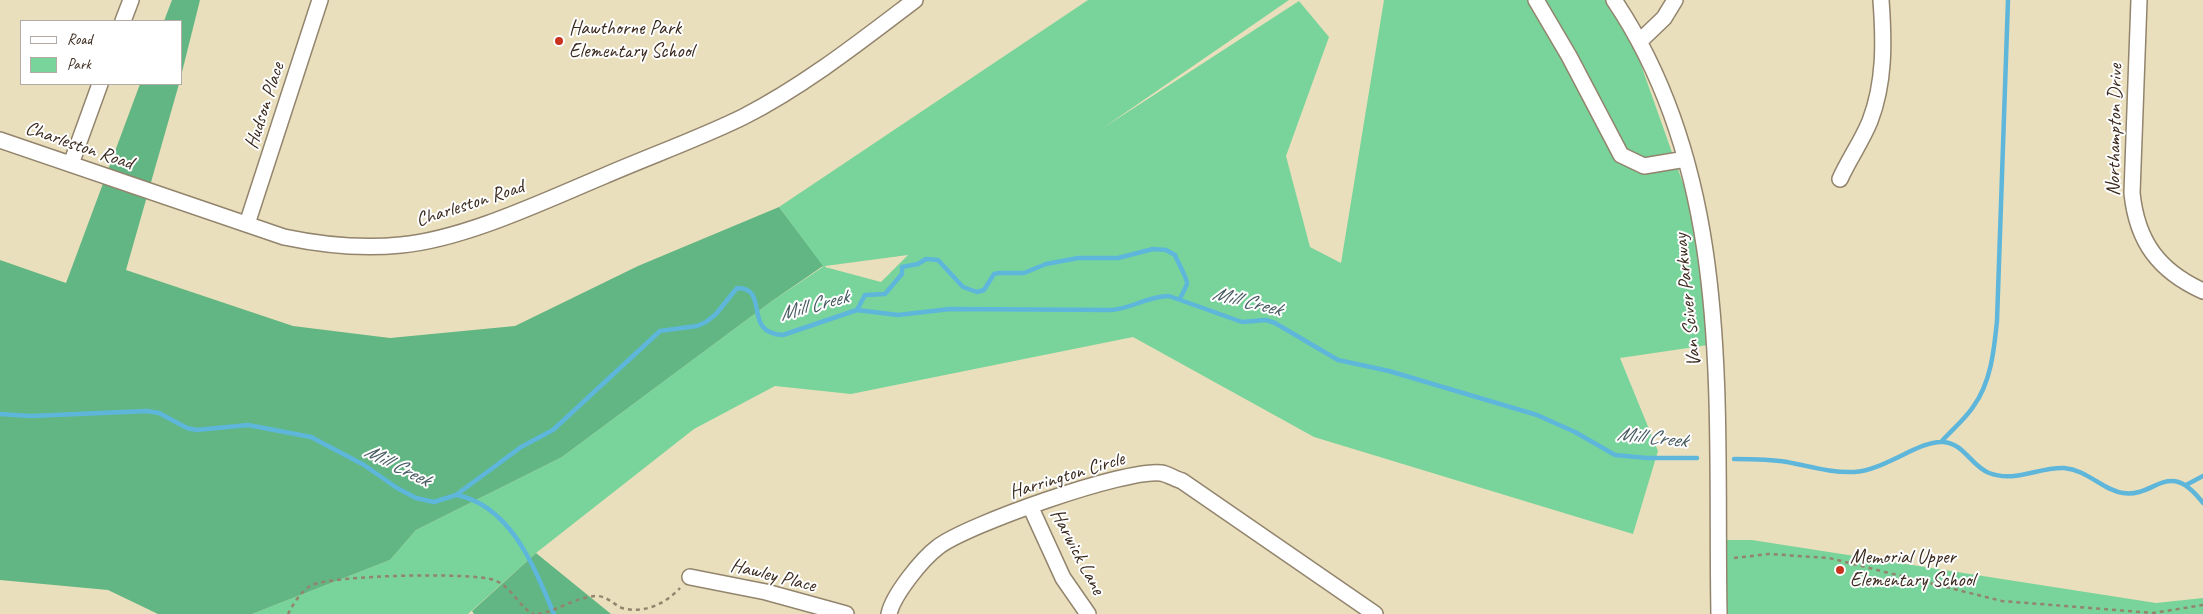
<!DOCTYPE html>
<html>
<head>
<meta charset="utf-8">
<style>
  body { margin:0 }
  #map { position:relative; width:2203px; height:614px; overflow:hidden; background:#eadfbc; font-family:Caveat,sans-serif }
  canvas { display:block }
  .legend { position:absolute; left:20px; top:20px; width:162px; height:65px; box-sizing:border-box; background:#fff; border:1px solid #b1aaa5; margin:0; padding:6px 9px; list-style:none; font-size:15px; color:#3b2a1e }
  .legend li { display:flex; align-items:center; gap:10px; height:25px }
  .legend b { width:25px; border:1px solid #b1aaa5 }
</style>
</head>
<body>
<div id="map">
<canvas width="2203" height="614"></canvas>
<ul class="legend">
<li><b style="height:6px;background:#fff"></b>Road</li>
<li><b style="height:14px;background:#79d49b"></b>Park</li>
</ul>
</div>
<script>
const g = document.querySelector('canvas').getContext('2d');
g.lineJoin = 'round';
function paint(path, color) {
  g.fillStyle = color;
  g.fill(path, 'evenodd');
}
function stroke(path, color, width, dash) {
  g.strokeStyle = color;
  g.lineWidth = width;
  g.lineCap = dash ? 'butt' : 'round';
  g.setLineDash(dash || []);
  g.stroke(path);
}
function write(font, color, halo, rows, align = 'center') {
  g.font = font + ' Caveat,sans-serif';
  g.lineWidth = 4;
  g.setLineDash([]);
  g.textBaseline = 'middle';
  g.strokeStyle = halo;
  g.fillStyle = color;
  for (const [text, x, y, turn = 0] of rows) {
    g.save();
    g.translate(x, y);
    g.rotate((+turn || 0) * Math.PI / 180);
    g.textAlign = isNaN(turn) ? turn : align;
    if (halo) g.strokeText(text, 0, 0);
    g.fillText(text, 0, 0);
    g.restore();
  }
}
paint(new Path2D(`
  M1088,0H1289L1103,128L1299,1L1329,37L1286,156L1310,247L1341,263L1384,0H1618L1708,254L1715,344L1620,358L1658,451L1633,534L1314,437L1133,337L851,394L775,386L694,429L536,553L468,614H252L390,560L416,530L562,457L772,301L823,267L779,207ZM908,255L881,282L825,267V266Z
  M1717,540H1752L2156,603L2203,598V614H1718Z`), '#79d49b');
paint(new Path2D(`
  M172,0H200L181,76V21H164Z
  M140,84H179L126,270L293,326L390,338L515,326L638,266L779,207L823,266L772,301L562,457L416,530L390,560L252,614H158L108,590L0,580V260L66,283Z
  M536,553L611,614H474L472,611Z`), '#62b683');
stroke(new Path2D(`
  M857,310L865,295L885,294L902,274V267L918,264L926,259L938,260L963,287L977,292L984,290L994,274L999,273H1024L1046,264L1078,258H1118L1153,249L1166,250L1175,255C1177,261 1188,279 1187,284C1185,289 1182,294 1180,299
  M0,414L31,416L147,411L159,413L187,428L197,430L248,425L311,437L364,465L397,488L416,498L434,502L456,495L521,447L553,430L660,331L697,326L706,322L716,314L737,288C771,288 741,333 783,335L857,310L898,315L950,309L1112,310C1133,308 1148,296 1169,296L1242,322L1266,320L1275,323L1338,360L1389,371L1537,415L1575,432L1615,455L1647,458H1697
  M1942,441C1952,430 1965,419 1973,407C1991,382 1994,351 1997,321L2008,0
  M1734,459C1751,459 1769,459 1787,462C1809,466 1831,473 1854,472C1883,471 1920,440 1943,442C1964,443 1971,466 1989,473C2015,483 2038,467 2064,468C2088,470 2102,490 2123,493C2156,498 2168,457 2203,503
  M2186,485L2203,476
  M456,495C511,505 535,569 554,614`), '#5eb6db', 4.5);
const minor = new Path2D(`
  M1536,0L1569,56L1621,155L1644,166L1686,159
  M1614,0C1736,181 1715,406 1719,614
  M2139,0L2132,193C2137,242 2159,271 2203,291
  M123,21L131,0
  M1640,41L1664,18L1675,0
  M0,140L284,237C322,245 362,249 401,245C465,239 544,201 604,176C650,156 698,139 743,117C804,86 861,41 915,0
  M71,164L100,84
  M1840,179C1849,159 1862,141 1870,121C1885,82 1884,41 1881,0
  M247,224L320,0
  M1031,508L1063,578L1088,614
  M690,577L766,592L846,614
  M889,614C893,595 922,559 938,547C966,525 1127,468 1161,473C1168,474 1175,479 1182,481L1375,614`);
stroke(minor, '#92846d', 18);
stroke(new Path2D(`
  M1734,558L1769,554L1829,558L2002,601L2153,613L2203,605
  M288,614C293,604 302,590 312,585C335,575 470,572 494,580C512,586 519,608 534,614
  M538,614C558,611 577,596 598,596C608,597 613,604 622,608C644,614 665,604 680,588`), '#92846d', 2.5, [4, 4]);
stroke(minor, '#fff', 15);
for (const [x, y, r, color] of [
  [559,41,5,"#c8321e"],
  [1840,570,5,"#c8321e"]
]) {
  const dot = new Path2D();
  dot.arc(x, y, r, 0, 2 * Math.PI);
  g.fillStyle = color;
  g.fill(dot);
  stroke(dot, '#fff', 2);
}
write('20px', '#3b2a1e', '#fff', [
  ["Hawthorne Park",569,29],
  ["Elementary School",569,52],
  ["Memorial Upper",1850,558],
  ["Elementary School",1850,581]
], 'left');
write('20px', '#3b2a1e', '#fff', [
  ["Hudson Place",265,106,-72],
  ["Northampton Drive",2115,130,-89],
  ["Charleston Road",79,146,19],
  ["Charleston Road",470,204,-18],
  ["Van Sciver Parkway",1688,300,-96],
  ["Harrington Circle",1067,476,-17],
  ["Harwick Lane",1077,552,62],
  ["Hawley Place",773,576,14]
]);
write('italic 21px', '#475b60', '#fff', [
  ["Mill Creek",1247,302,14],
  ["Mill Creek",814,306,-15],
  ["Mill Creek",1652,438,6],
  ["Mill Creek",397,466,27]
]);
</script>
</body>
</html>
